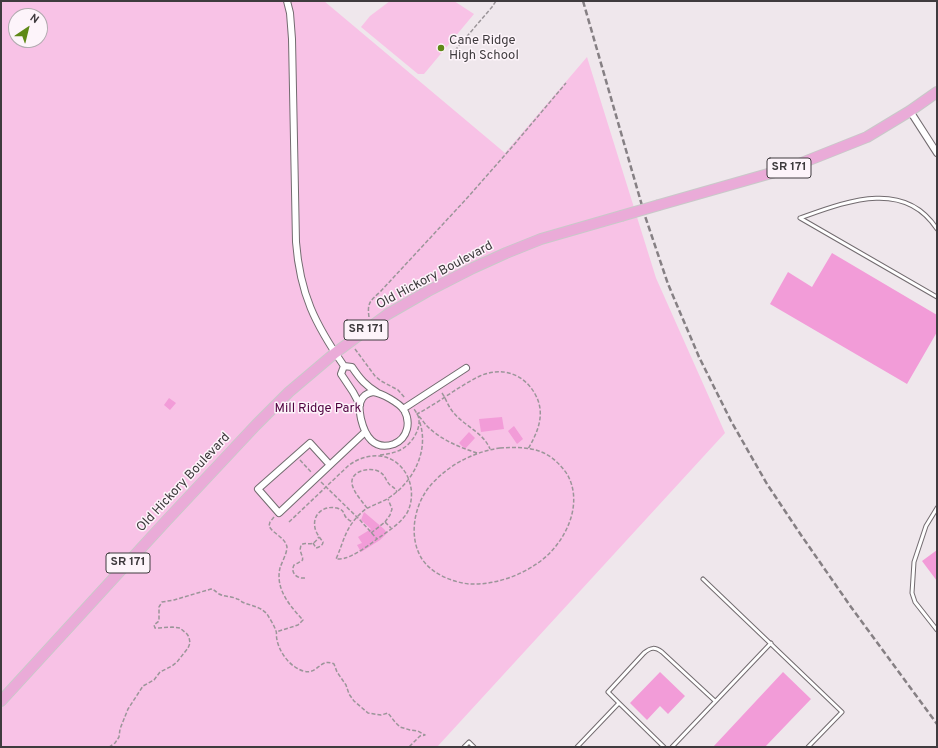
<!DOCTYPE html>
<html>
<head>
<meta charset="utf-8">
<style>
  body { margin:0 }
  #map { position:relative; width:938px; height:748px; overflow:hidden; background:#efe7ec; font-family:Overpass,sans-serif }
  canvas { display:block }
  .frame { position:absolute; inset:0; border:2px solid #3f3b3e; pointer-events:none }
  .north { position:absolute; left:8px; top:8px; width:40px; height:40px; box-sizing:border-box; background:#fdf4fa; border:1px solid #b1aaaf; border-radius:50%; rotate:35deg; font-size:11px; font-weight:700; line-height:16px; text-align:center; color:#3f3b3e }
  .north::after { content:''; display:block; margin:auto; width:14px; height:18px; background:#5f8917; clip-path:polygon(50% 0,100% 100%,50% 72%,0 100%) }
</style>
</head>
<body>
<div id="map">
<canvas width="938" height="748"></canvas>
<div class="frame"></div>
<div class="north">N</div>
</div>
<script>
const g = document.querySelector('canvas').getContext('2d');
g.lineJoin = 'round';
function paint(path, color) {
  g.fillStyle = color;
  g.fill(path, 'evenodd');
}
function stroke(path, color, width, dash) {
  g.strokeStyle = color;
  g.lineWidth = width;
  g.lineCap = dash ? 'butt' : 'round';
  g.setLineDash(dash || []);
  g.stroke(path);
}
function write(font, color, halo, rows, align = 'center') {
  g.font = font + ' Overpass,sans-serif';
  g.lineWidth = 3;
  g.setLineDash([]);
  g.textBaseline = 'middle';
  g.strokeStyle = halo;
  g.fillStyle = color;
  for (const [text, x, y, turn = 0] of rows) {
    g.save();
    g.translate(x, y);
    g.rotate((+turn || 0) * Math.PI / 180);
    g.textAlign = isNaN(turn) ? turn : align;
    if (halo) g.strokeText(text, 0, 0);
    g.fillText(text, 0, 0);
    g.restore();
  }
}
paint(new Path2D(`
  M1,1H324L505,153L587,57L656,278L725,433L437,747H1ZM16,16H40V40H16Z
  M390,1H454L474,14L424,74H418L361,27L370,16Z`), '#f8c2e6');
paint(new Path2D(`
  M832,253L937,315V332L907,384L770,304L788,272L812,287Z
  M169,398L176,403L170,410L164,405Z
  M502,417L504,429L481,432L479,419Z
  M514,426L523,439L517,444L508,431Z
  M469,432L475,438L465,449L459,443Z
  M364,512L384,529L387,533L380,540L361,552L357,545L362,543L358,537L371,529L361,520Z
  M937,550V581L922,561Z
  M660,672L685,696L668,714L660,706L647,720L630,703Z
  M783,672L811,699L765,747H713Z`), '#f29cd8');
const lane = new Path2D(`
  M800,218L937,297
  M800,218C845,202 904,178 937,229
  M937,508L926,526L914,562L912,593L915,602L937,630
  M703,579L842,712L808,747
  M619,703L664,747
  M464,747L469,742L474,747
  M577,747L619,703L608,692L644,653C651,647 655,647 662,652L715,701
  M672,747L771,643`);
const street = new Path2D(`
  M287,1L290,13L292,39L296,242C300,294 315,324 344,366L352,367C360,379 366,386 378,393
  M910,111L937,153
  M344,366L341,374L353,392L360,405
  M373,392C382,393 399,403 404,410C411,422 408,438 394,444C374,451 365,436 361,419C360,413 358,406 361,401C363,395 368,393 373,392Z
  M403,409L466,368
  M330,465L310,443L258,489L279,513L365,432`);
const primary = new Path2D(`
  M659,205L789,168L867,137L910,111L937,92
  M1,701L167,520L256,425L289,392L335,353L388,314L428,291L473,268L506,253L541,239L621,216`);
stroke(lane, '#726b6f', 5);
stroke(street, '#726b6f', 8);
stroke(primary, '#c9c8c9', 12);
stroke(new Path2D(`
  M451,55L492,7L496,1
  M369,317C367,303 370,301 380,292L469,196L512,147L566,83
  M355,349L375,376L381,381L398,390L405,398
  M442,393C446,399 448,406 453,412C464,426 483,432 490,449
  M500,448C513,447 527,447 539,451C551,455 560,464 567,474C585,505 564,545 538,563C518,577 493,585 469,584C452,582 432,574 422,559C408,537 414,505 430,486C448,465 473,452 500,448Z
  M477,453C459,447 441,440 427,426C424,423 421,418 417,414C430,407 442,399 454,391C462,386 471,380 480,376C502,366 524,374 535,394C546,413 538,432 528,449
  M380,455C388,454 395,453 402,449C411,444 420,431 419,420C419,416 416,412 414,409
  M300,460L311,472
  M321,482L360,520L377,539
  M367,508C362,501 354,493 352,484C350,471 369,467 378,471C386,475 385,480 390,485C393,487 395,488 397,492
  M274,517L270,522L269,526C273,534 285,537 287,547C287,553 282,562 280,568C275,589 290,606 303,620L298,625L276,632
  M289,522L348,466C357,459 368,455 380,456C406,459 419,490 407,513C400,524 387,532 377,539C371,544 352,557 345,558C343,559 339,559 336,559C344,541 345,528 361,513C369,505 380,504 390,497C414,481 430,449 419,420
  M385,522L390,515L392,509L388,499
  M371,533L385,522L391,528
  M313,543L316,548C320,547 323,545 323,542C320,538 316,533 315,528C312,514 324,505 337,508C343,510 343,511 345,516C347,519 350,521 353,522
  M305,578C297,579 290,573 294,565C305,559 304,562 300,550L301,545C305,542 309,545 313,543C316,542 317,539 319,537
  M109,747L115,743L119,737L120,729L128,709L143,686L154,680L160,672L172,666L177,662L188,648L190,643L189,637L187,634L180,628L172,627L159,628H155L154,625L159,621V607L162,602L174,600L211,589C215,590 216,592 219,594C225,597 232,596 237,599C239,599 241,601 242,602C251,606 260,606 267,614C270,619 274,625 276,631C277,633 276,637 277,640C279,650 286,661 295,667C318,682 317,656 334,664L337,672L346,685L349,694L354,701L368,713L381,715L388,713L395,722L400,727L410,730L418,731L425,735L420,736L409,747`), '#9b9599', 1.5, [4, 2]);
stroke(lane, '#fff', 3);
stroke(street, '#fff', 6);
stroke(primary, '#eaabd8', 10);
stroke(new Path2D(`
  M583,1L645,216L668,284L699,357L731,421L767,484L801,535L851,607L937,724`), '#868084', 2.5, [6, 3]);
const primaryBridge = new Path2D(`
  M621,216L659,205`);
stroke(primaryBridge, '#c9c8c9', 12, []);
stroke(primaryBridge, '#eaabd8', 10);
for (const [x, y, r, color] of [
  [441,48,4,"#5f8917"]
]) {
  const dot = new Path2D();
  dot.arc(x, y, r, 0, 2 * Math.PI);
  g.fillStyle = color;
  g.fill(dot);
  stroke(dot, '#fdf4fa', 1.5);
}
for (const [x, y, w] of [
  [789,168,44],
  [366,330,44],
  [128,563,44]
]) {
  const box = new Path2D();
  box.roundRect(x - w / 2, y - 10, w, 20, 3);
  g.fillStyle = '#fdf4fa';
  g.fill(box);
  stroke(box, '#3f3b3e', 1);
}
write('bold 12px', '#3f3b3e', null, [
  ["SR 171",789,168],
  ["SR 171",366,330],
  ["SR 171",128,563]
]);
write('13px', '#3f3b3e', '#fdf4fa', [
  ["Cane Ridge",449,41],
  ["High School",449,56]
], 'left');
write('13px', '#3f3b3e', '#fdf4fa', [
  ["Old Hickory Boulevard",435,276,-28],
  ["Old Hickory Boulevard",184,483,-47]
]);
write('13px', '#500240', '#fdf4fa', [
  ["Mill Ridge Park",318,409]
]);
</script>
</body>
</html>
